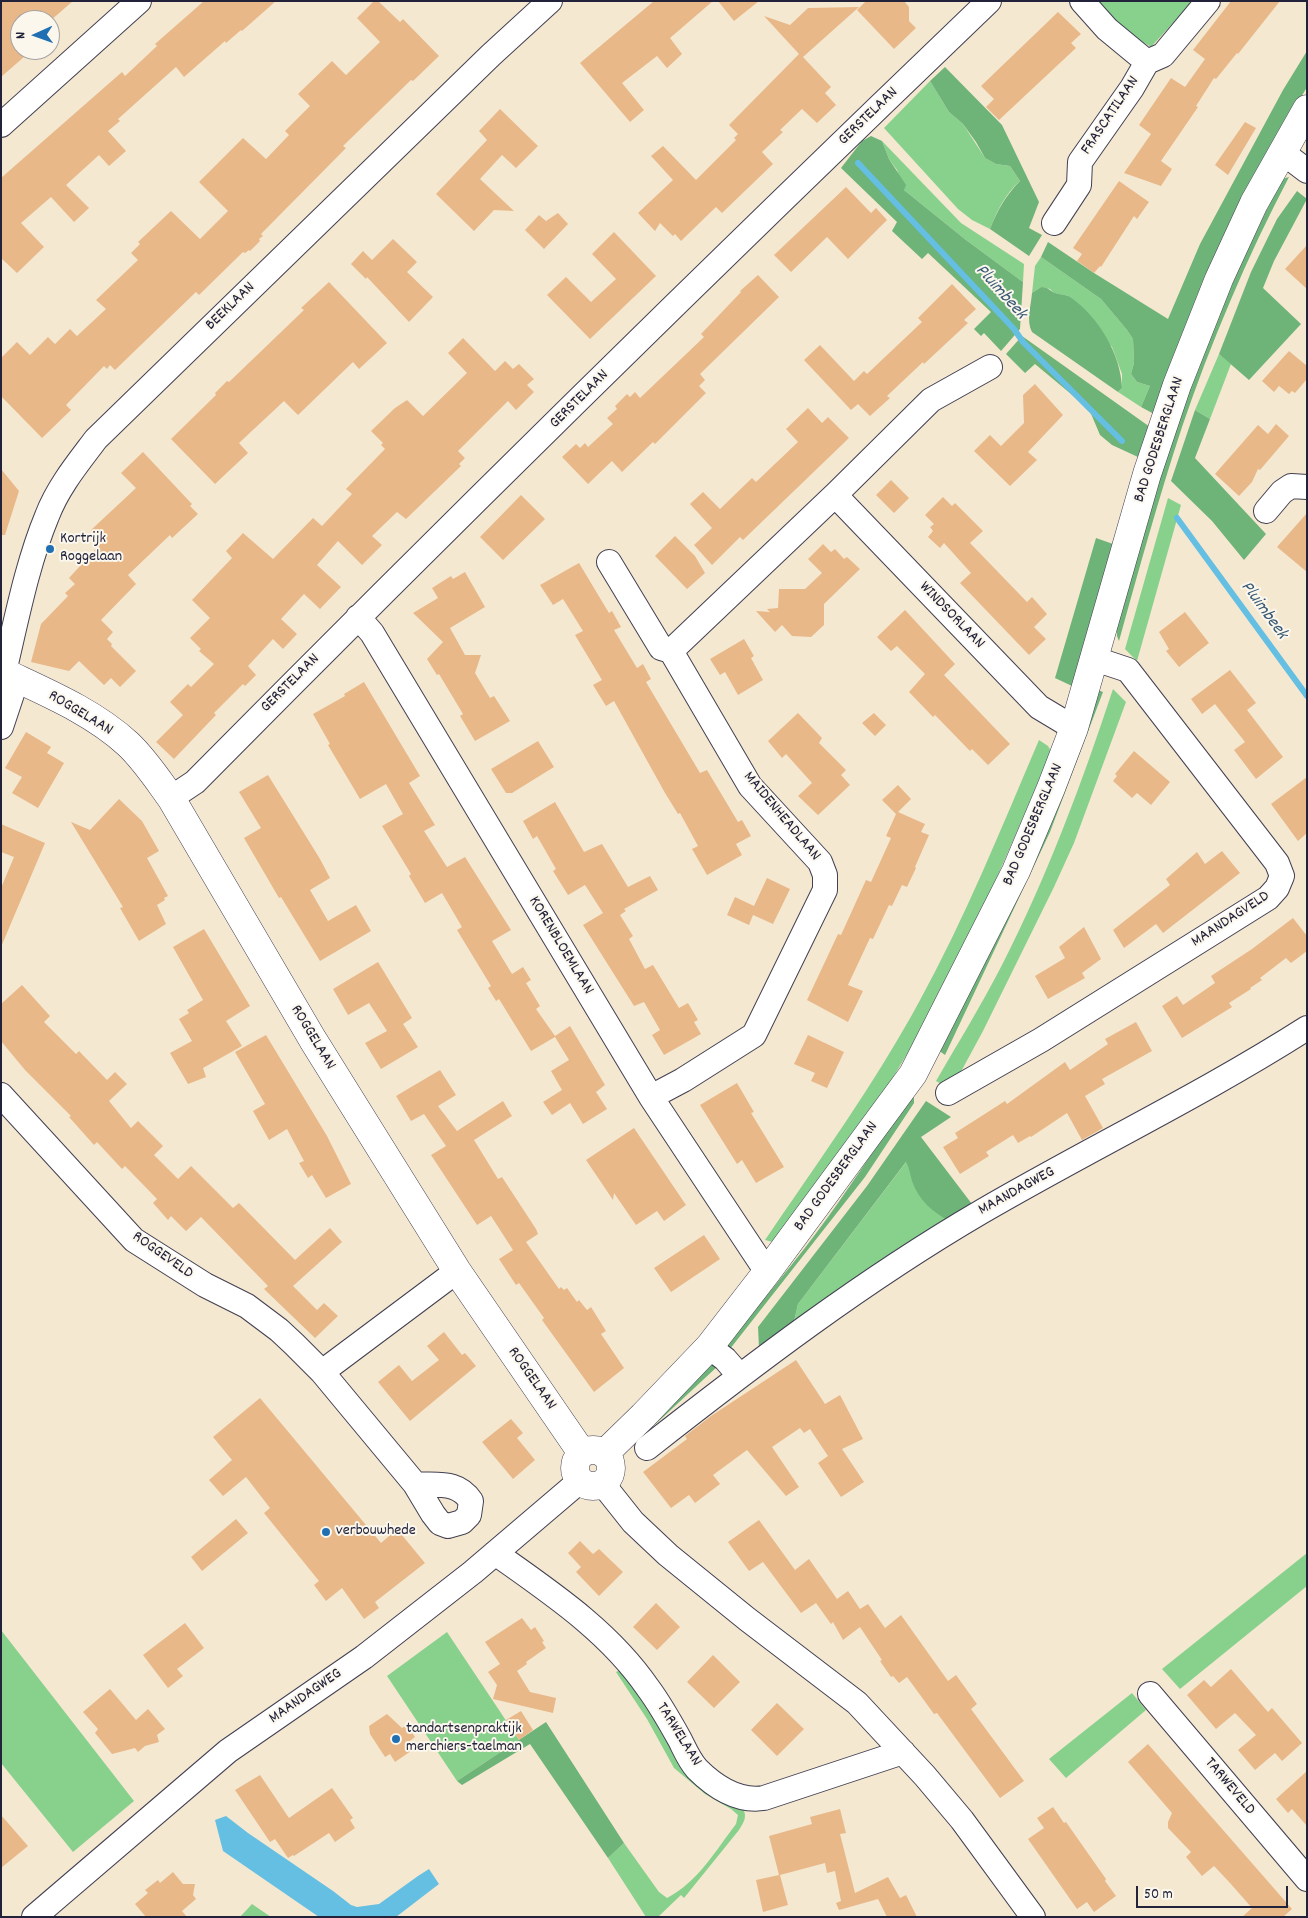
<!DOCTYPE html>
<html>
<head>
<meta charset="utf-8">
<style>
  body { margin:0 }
  #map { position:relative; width:1308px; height:1918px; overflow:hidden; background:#f5e8d1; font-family:Dekko,sans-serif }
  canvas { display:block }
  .frame { position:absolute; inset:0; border:2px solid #22223b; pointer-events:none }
  .north { position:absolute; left:10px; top:10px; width:50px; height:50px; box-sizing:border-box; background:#fbf7ec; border:1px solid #a4a2a5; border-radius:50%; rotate:268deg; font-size:14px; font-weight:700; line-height:20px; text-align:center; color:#22223b }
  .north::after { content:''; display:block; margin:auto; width:18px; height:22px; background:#1f6fb2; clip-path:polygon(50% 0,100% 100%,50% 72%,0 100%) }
  .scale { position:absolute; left:1136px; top:1886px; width:152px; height:22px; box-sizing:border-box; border:2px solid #22223b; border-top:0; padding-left:6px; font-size:15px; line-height:18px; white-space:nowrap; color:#22223b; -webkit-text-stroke:4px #fbf7ec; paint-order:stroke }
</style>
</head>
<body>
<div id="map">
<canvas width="1308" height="1918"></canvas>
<div class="frame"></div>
<div class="north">N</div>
<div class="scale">50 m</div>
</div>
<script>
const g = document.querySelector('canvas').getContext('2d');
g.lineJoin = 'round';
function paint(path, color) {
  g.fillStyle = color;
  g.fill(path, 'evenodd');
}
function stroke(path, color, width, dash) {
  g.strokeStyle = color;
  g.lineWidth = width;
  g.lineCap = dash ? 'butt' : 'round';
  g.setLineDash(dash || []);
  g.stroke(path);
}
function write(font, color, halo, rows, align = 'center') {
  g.font = font + ' Dekko,sans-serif';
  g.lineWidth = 4;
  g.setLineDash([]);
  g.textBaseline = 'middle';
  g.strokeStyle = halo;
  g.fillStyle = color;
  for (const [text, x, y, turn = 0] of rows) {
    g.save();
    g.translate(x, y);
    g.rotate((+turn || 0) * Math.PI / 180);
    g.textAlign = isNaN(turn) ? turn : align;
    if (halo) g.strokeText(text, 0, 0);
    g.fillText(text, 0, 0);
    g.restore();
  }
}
paint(new Path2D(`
  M1093,1H1193L1151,47L1115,25Z
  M930,81L949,112L963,124L985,158L996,164L1010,166L1020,181C1005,194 997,211 990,229L972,220L958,209L884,128Z
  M882,141L961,223L1024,264L1023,282L966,240L904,190L897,170L889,159Z
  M1041,257L1101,299L1127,330L1133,339L1134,363L1131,374L1137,382L1150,386L1141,407L1118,392L1122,388V374L1112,347L1068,296L1054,293L1050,289L1041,287L1032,293L1035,266Z
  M1219,354L1231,364L1210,419L1195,410Z
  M1168,498L1181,505L1137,661L1125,649Z
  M1113,689L1126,702L1074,843L1054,887L983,1031L957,1079L944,1086L936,1081C958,1043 982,1004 1002,965C1047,877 1082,783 1113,689Z
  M1039,740L1048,746L1051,751C1005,861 958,972 895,1074C862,1129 821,1183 785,1236L777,1243L765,1240C818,1162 874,1085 919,1002C965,918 1001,829 1039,740Z
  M907,1161L913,1182L952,1223L786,1336L794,1321L798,1304Z
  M1307,1553V1586L1180,1689L1162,1669Z
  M1,1630L134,1801L73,1852L1,1763Z
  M447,1632L519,1740L457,1781L387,1676Z
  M624,1668L742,1807C748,1816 744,1822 739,1830L684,1898L681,1895L658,1917H646L608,1858L624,1843L659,1892L667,1898C698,1882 716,1850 736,1824L738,1815L731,1809L705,1794L674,1768L647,1719L616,1672Z
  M1132,1693L1146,1710L1066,1778L1049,1759Z
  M252,1904L271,1917H240Z`), '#88d18d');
paint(new Path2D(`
  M1307,51V87L1282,130L1154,414L1141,407L1150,386L1137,382L1131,374L1134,363L1133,339L1127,330L1101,299L1041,257L1048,242L1094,273L1168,319L1200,244L1283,90Z
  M945,67L1002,125L1039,202L1029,228L1042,235L1029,256L990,229C997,211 1006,195 1020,181L1010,166L996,164L985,158L976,142L963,124L949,112L930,81Z
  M871,136L882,141L889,159L906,185L904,190L966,240L1023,282L1020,329L1001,351L984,333L981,336L974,329L991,312L928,253L922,259L892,231L897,222L841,168L862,141Z
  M1289,177C1247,257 1211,342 1182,427C1159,497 1139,569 1119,641L1117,636V626C1136,558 1153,489 1177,422C1207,339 1242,258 1282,179Z
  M1297,191L1307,199L1274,261L1263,288L1301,324L1249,380L1219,354L1251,272L1277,219Z
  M1041,287C1048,287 1050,291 1055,293C1060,295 1065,294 1070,297C1098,316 1121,354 1122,388L1118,392L1032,332C1026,321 1031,306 1032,293Z
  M1022,336L1150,427L1138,457L1112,445L1100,435L1089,409L1035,364L1025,373L1006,354Z
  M1195,410L1210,419L1195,458L1266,534L1244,560L1212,521L1171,481Z
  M1096,538L1113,544L1072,686L1055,678Z
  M1098,690L1103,692L1050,832L945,1055L934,1047Z
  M910,1095L914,1098V1103L865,1177L726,1354L725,1345C761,1303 796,1261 828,1217C857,1177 883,1136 910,1095Z
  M926,1101L951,1117L921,1137L975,1208L952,1223C933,1212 919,1201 912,1181C910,1174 909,1167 906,1162L798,1304L794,1321L786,1336L759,1348L758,1327L867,1186Z
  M712,1354L719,1365L646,1433L643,1430Z
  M546,1722L624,1843L608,1858L530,1744L462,1785L457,1781Z`), '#6eb378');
paint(new Path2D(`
  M226,1816L248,1833L333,1891L351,1905L357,1907L379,1904L418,1876L429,1869L439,1884L396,1917H319L223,1851L215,1820Z`), '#64bfe2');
stroke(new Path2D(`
  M858,163L1014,329L1023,342L1122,441
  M1177,518L1307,696`), '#64bfe2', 6);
paint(new Path2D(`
  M1,1H73L50,21V20H20V50H32L1,77Z
  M204,1H276L242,31L241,30L226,43L225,41L184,77L176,67L118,119L120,121L108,131L126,151L109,166L99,155L66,185L89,208L74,222L51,197L21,223L44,247L17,273L1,258V178L122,72L125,76L157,46L155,44Z
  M374,1H378L400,22L403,19L439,56L413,81L411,80L343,146L346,148L261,234L263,236L259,239L260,241L250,251L249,250L245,253L243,252L199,295L196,292L115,370L110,365L107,369L104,366L66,405L71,410L42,438L1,396V358L17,342L30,355L48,337L55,344L70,329L77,336L106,309L96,300L138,260L131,253L140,244L138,242L171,211L200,239L228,211L199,182L243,138L266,159L289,135L285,131L310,106L298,94L332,61L346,75L380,42L357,18Z
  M654,1H713L670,38L682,54L667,68L657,56L622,83L644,110L630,122L580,63Z
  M718,1H759L734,21Z
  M866,1H904L909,7V21L916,28L894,49L857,10Z
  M1231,1H1280L1238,54L1237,53L1216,79L1214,78L1196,106L1198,107L1161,161L1172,169L1161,186L1124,173L1151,134L1139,125L1171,78L1185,87L1205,59L1193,50Z
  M859,7L803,57L831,87L825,93L836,105L817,123L802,109L780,130L783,132L762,152L773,164L722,213L716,207L681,241L675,234L673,236L660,223L655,231L638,213L673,180L651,156L663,146L696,180L736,140L734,138L738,134L729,125L799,54L764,16L790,25L808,8Z
  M1058,12L1081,34L1071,43L1076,48L999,120L986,107L994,99L981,86Z
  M500,109L538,146L516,168L502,155L480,179L514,211L494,210L474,231L436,194L487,140L479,131Z
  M1245,122L1256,128L1228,175L1215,165Z
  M1119,181L1149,202L1137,219L1134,216L1101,267L1100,266L1094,273L1077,261L1082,254L1073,248Z
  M846,187L871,213L876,208L887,220L848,259L827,237L791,272L774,255Z
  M558,213L568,224L544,249L525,230L539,215L546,221Z
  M614,232L656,276L590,339L547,295L566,277L591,302L616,279L592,254Z
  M393,239L417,262L407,272L433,297L409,322L367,277L366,279L351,264L363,251L372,260Z
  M1307,245V289L1285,269Z
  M758,275L779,297L700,374L705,380L699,386L706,393L655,444L653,442L622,472L612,461L588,484L562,457L576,444L580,448L585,443L588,447L613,424L607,418L617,409L615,406L627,394L630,397L635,392L640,398L704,337L701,334L741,292L740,291Z
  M329,282L387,343L359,369L353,362L298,415L284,401L239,443L248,453L215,484L171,439L216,395L215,393L227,381L229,382L304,310L301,308Z
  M952,284L976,309L964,320L968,323L924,364L923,362L887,396L890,398L870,416L858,404L851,410L804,360L820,345L854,381L864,371L867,374L922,322L918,318Z
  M463,338L495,371L505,361L513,369L519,364L534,379L527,385L534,392L516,410L508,401L458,451L465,458L459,464L461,466L406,519L397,512L372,536L382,545L362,565L338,541L317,565L341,587L320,609L304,594L281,619L297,634L283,649L273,639L248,666L256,675L245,686L243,684L214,713L216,715L174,759L156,742L183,715L170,702L188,684L191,687L214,664L199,651L201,649L190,638L210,618L192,600L232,558L226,551L243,533L273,559L313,518L322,526L352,494L346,489L385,449L381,445L383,443L371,431L395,408L407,400L423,416L467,373L448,353Z
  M1289,351L1307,366V379L1295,393L1292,391L1289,394L1279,386L1274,392L1262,381Z
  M1035,384L1063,415L1028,452L1037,460L1010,486L974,451L990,435L1001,446L1024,423L1023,395Z
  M808,408L822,423L828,417L849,438L743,540L740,537L712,565L694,545L712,528L690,504L703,492L720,509L752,478L756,482L798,442L786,429Z
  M1276,424L1289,436L1260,470L1258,469L1252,482L1239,496L1215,474L1258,425L1268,434Z
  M143,452L192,504L190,506L198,514L172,538L170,535L128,575L136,584L101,620L113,632L107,639L112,644L111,646L136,671L120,687L111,678L104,685L79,661L69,671L31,662L41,624L68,596L65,593L75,584L69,578L102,542L91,530L136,488L121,473Z
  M1,469L19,491L5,535H1Z
  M891,480L909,498L894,513L876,495Z
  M521,495L545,519L503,560L480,537Z
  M943,497L952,506L955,503L983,531L970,543L1027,602L1032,597L1047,614L1034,627L1046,639L1029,655L960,583L971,573L944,543L940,548L928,537L933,531L930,527L934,524L925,515Z
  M1307,513V572L1277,547Z
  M675,536L695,556L705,573L687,589L655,556Z
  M823,544L831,552L835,549L844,559L847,557L860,569L824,604V625L811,637L792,636L782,625L775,632L756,611L770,612L767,609L778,608L779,589H805L822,573L808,559Z
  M579,563L609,613L612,611L621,627L614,630L637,668L643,664L651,679L646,682L700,773L707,770L738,822L742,820L751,836L736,844L742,855L707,875L692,849L698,846L680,813L678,814L665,793L614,701L606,706L593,685L602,680L575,635L583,631L563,599L553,605L540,585Z
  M465,572L485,607L450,628L465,655H481L475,673L490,698L494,696L510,721L475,741L460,716L463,714L439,674L437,675L427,659L443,642L413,613L438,598L432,588L451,576L453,579Z
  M905,610L955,664L944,675L1010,744L988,765L972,749L970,751L935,715L933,717L909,692L925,674L897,646L891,651L877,637Z
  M1185,612L1209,643L1179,667L1166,651L1169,649L1159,632Z
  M744,639L754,656L751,658L763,680L738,695L725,672L720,675L710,659Z
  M1230,670L1256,703L1247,710L1283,757L1256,779L1234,750L1245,742L1215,704L1202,714L1191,699Z
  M364,682L420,776L409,783L435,825L424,831L447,867L465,857L511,930L492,941L512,974L523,967L531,980L526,983L540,1006L536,1009L555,1036L570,1026L605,1085L596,1092L607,1109L583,1124L570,1103L552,1115L543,1102L562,1090L551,1071L569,1060L555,1037L531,1051L499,999L496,1001L488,988L491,986L457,930L462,927L442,893L425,903L409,876L411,874L382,826L403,814L386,784L360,799L328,745L330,744L313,714L345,696L344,694Z
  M798,713L822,738L819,743L846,770L841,775L850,785L818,815L798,796L812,783L786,754L782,758L768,741Z
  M874,713L886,725L875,736L862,723Z
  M26,732L51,747L47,753L64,763L38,808L12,793L22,777L5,768Z
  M538,741L554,767L512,793H506L491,769Z
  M1134,751L1170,782L1151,805L1137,793L1132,798L1113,781L1117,776L1115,774Z
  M268,775L320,859L330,878L310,890L328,921L356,905L371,931L320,961L281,897L279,898L244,838L261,828L239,792Z
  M1307,777V833L1298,841L1271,804Z
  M898,785L911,799L898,812L925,824L921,832L929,835L915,867L916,868L907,887L902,885L892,906L889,905L873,939L870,938L848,985L863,991L848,1022L807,1000L838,934L841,935L866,880L871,882L891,838L886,836L896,814L882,800Z
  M119,799L142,821L159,851L147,858L168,896L164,898L165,900L157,905L166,924L139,941L120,908L123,907L71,822L90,830Z
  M555,802L584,852L602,844L628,887L650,876L658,890L624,909L626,911L620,915L633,936L629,939L645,969L653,965L679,1008L688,1003L698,1020L694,1022L701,1034L664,1055L652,1035L660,1030L644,1002L634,1006L583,925L603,913L585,885L568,895L553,871L556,869L537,836L533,839L523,821Z
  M1,824L45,843L1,947V888L14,857L1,852Z
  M1222,851L1240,873L1163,933L1156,924L1124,948L1113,930L1170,885L1166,879L1197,852L1205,864Z
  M767,878L790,889L773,924L753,915L749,925L727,915L735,897L754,906Z
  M1293,918L1307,936V951L1291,963L1286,958L1260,978L1262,980L1250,988L1251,989L1229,1003L1232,1007L1182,1038L1162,1006L1177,996L1183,1005L1215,983L1211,976L1252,949Z
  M1084,927L1101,959L1082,973L1085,978L1048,999L1035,976L1065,958L1059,947Z
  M204,929L250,1006L226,1021L242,1046L203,1068L206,1077L188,1084L170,1053L192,1041L179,1019L189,1013L187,1010L203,1000L173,947Z
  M378,962L412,1018L403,1024L418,1047L381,1069L365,1043L387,1031L369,1003L348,1015L333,989Z
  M22,985L50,1016L44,1022L76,1054L79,1051L107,1080L115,1072L127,1084L109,1101L131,1128L138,1121L163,1146L154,1155L178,1179L191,1166L233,1208L239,1203L295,1260L330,1228L342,1242L293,1286L317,1310L324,1303L338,1316L315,1338L264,1289L268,1286L201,1217L186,1231L171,1216L168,1220L153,1203L157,1199L125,1166L122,1169L97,1142L94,1145L69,1117L71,1116L25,1070L1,1041V1004Z
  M1136,1022L1152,1051L1102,1079L1105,1084L1085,1096L1103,1128L1082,1140L1067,1113L1031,1137L1030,1136L1018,1143L1013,1135L986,1152L989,1156L960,1174L943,1147L958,1138L955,1133L1005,1101L1007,1104L1065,1062L1070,1070L1108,1044L1105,1039Z
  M266,1035L327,1136L351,1184L326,1198L312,1175L308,1178L299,1163L304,1161L287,1129L269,1140L253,1111L265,1104L235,1052Z
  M808,1035L844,1052L827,1088L811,1081L815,1073L794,1064Z
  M440,1070L456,1095L438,1106L457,1131L503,1101L512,1116L474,1140L498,1179L502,1177L536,1229L538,1234L526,1242L559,1289L561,1287L564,1290L567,1288L577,1302L579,1300L587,1310L591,1307L606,1331L601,1334L624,1368L594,1392L542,1320L544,1318L519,1283L516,1285L499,1259L513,1250L491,1216L477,1225L431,1155L446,1146L424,1114L411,1121L396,1096Z
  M737,1083L754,1112L751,1113L784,1167L756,1183L742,1160L737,1164L700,1105Z
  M634,1128L686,1205L664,1221L657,1211L636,1225L614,1193L613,1200L586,1160Z
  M704,1235L720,1259L671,1292L654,1268Z
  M444,1332L462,1355L465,1353L476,1366L410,1421L378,1382L399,1365L412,1381L439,1360L427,1346Z
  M796,1360L825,1404L840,1395L863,1439L842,1449L864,1482L841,1497L818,1463L828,1456L810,1429L804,1433L800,1428L772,1447L799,1487L786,1496L747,1450L713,1475L720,1484L695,1503L689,1495L671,1508L643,1472L687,1439L685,1436L711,1416Z
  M260,1398L381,1543L397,1529L425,1563L375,1602L379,1608L364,1619L342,1588L326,1601L314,1585L319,1581L264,1513L270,1508L246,1477L223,1496L209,1480L232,1460L213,1437Z
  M511,1419L523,1433L517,1438L535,1460L513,1479L482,1442Z
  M236,1519L248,1533L202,1571L191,1557Z
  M759,1520L795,1570L809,1559L837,1599L848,1591L860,1609L868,1604L885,1628L901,1615L948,1681L956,1675L977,1704L971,1709L1024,1781L1000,1798L937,1713L934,1714L907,1677L899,1683L893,1676L891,1677L880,1661L882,1660L860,1627L843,1640L833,1622L831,1624L816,1603L801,1613L763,1562L749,1571L728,1542Z
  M580,1541L593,1554L599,1549L623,1572L599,1596L576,1572L581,1567L568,1553Z
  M656,1603L680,1627L657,1650L633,1627Z
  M522,1618L531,1630L535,1627L544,1641L542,1642L546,1648L526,1662L527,1664L517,1671L530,1692L556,1698L553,1713L493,1699L497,1685L488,1672L500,1664L485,1642Z
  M185,1623L204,1648L177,1669L183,1676L168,1688L143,1655Z
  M713,1655L740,1682L714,1708L687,1682Z
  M1231,1669L1268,1712L1272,1708L1302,1743L1282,1761L1275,1753L1255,1770L1238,1750L1256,1735L1235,1713L1216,1729L1187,1695L1204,1680L1211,1687Z
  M110,1689L136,1720L148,1709L165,1729L157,1735L159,1742L145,1746L138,1752L135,1748L112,1754L95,1733L98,1729L83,1712Z
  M777,1703L804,1729L777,1756L751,1730Z
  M521,1711L533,1730L519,1740L506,1720Z
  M387,1714L402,1728L407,1725L415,1737L406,1744L411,1751L395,1762L390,1754L385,1757L370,1734L369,1726Z
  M1148,1744L1292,1909L1283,1917H1242L1252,1908L1230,1883L1214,1866L1202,1876L1186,1857L1191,1852L1168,1828V1822L1172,1813L1128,1762Z
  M1307,1771V1826L1292,1809L1288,1813L1276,1799Z
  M260,1775L289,1818L332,1788L353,1818L350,1820L355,1828L335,1842L329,1833L294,1856L293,1855L288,1858L275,1839L270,1842L235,1790Z
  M1053,1807L1064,1823L1066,1822L1106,1879L1105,1881L1116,1896L1094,1912L1087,1902L1077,1909L1028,1839L1044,1828L1037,1818Z
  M840,1809L846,1833L840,1834L855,1893L888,1877L900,1898L906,1895L917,1917H887L878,1899L839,1910L836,1903L841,1901L835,1871L827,1873L825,1863L780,1875L788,1905L763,1912L756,1880L779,1875L769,1836L812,1824L810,1817Z
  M1,1815L28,1846L1,1868Z
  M173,1872L183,1884H195L193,1895L196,1899L182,1911L187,1917H146L135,1904L148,1893L145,1890L158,1880L160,1883Z`), '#e8b889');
const minor = new Path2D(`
  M1147,62L1163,55L1208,1
  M1,125L139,1
  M1282,152L1307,171
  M1054,223L1079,185L1080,162L1132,88L1147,62L1107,29L1082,1
  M835,495L931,400L990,367
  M1266,511L1282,492L1291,486L1307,487
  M609,562L661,648L671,651L750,786L820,862L825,875V890L754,1035L683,1080L651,1097
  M358,617L372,633L651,1097L767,1272
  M671,651L835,495L1039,707L1074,728
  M4,672C16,622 27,564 47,516C58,487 78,463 96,439L491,55L550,1
  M1,727L17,679
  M171,798L195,782C456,518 721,258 989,1
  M948,1093L1041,1040L1268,898L1277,888L1282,876L1277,863L1128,670L1095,659
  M1,1095L134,1240L205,1285L247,1306L279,1330L294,1344L322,1372L415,1484L433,1514L440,1523L448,1526L462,1522L469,1515L471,1501C457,1480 437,1486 415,1484
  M709,1347L725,1359L739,1375
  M322,1372L457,1271
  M647,1448C754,1364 863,1281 981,1212C1089,1149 1202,1095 1307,1028
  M602,1483L633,1522L668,1555L747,1619L857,1703L925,1776L962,1820L1033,1917
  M495,1553C550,1592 609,1631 648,1688C660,1704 670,1722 680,1740C685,1750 689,1760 697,1769C715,1787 738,1802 764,1798L903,1752
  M1150,1694L1307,1879
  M34,1917L228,1751L364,1657L473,1572L581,1480`);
const tertiary = new Path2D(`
  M1,671C45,692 92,711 128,744C145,760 158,780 171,798L313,1040L457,1271L582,1453
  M575 1468a18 18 0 1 1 36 0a18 18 0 1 1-36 0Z
  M604,1454L643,1416L709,1347L767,1272L913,1074L1016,871L1051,788L1074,728L1147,474L1177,385L1219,279L1254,203L1307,109`);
stroke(minor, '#424052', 26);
stroke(tertiary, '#424052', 29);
stroke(minor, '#fff', 24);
stroke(tertiary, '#fff', 28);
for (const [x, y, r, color] of [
  [50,549,5,"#1f6fb2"],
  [326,1532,5,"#1f6fb2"],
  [396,1739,5,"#1f6fb2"]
]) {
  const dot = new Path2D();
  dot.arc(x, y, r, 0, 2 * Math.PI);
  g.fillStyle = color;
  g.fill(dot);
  stroke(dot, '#fbf7ec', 2);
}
write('16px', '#22223b', '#fbf7ec', [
  ["FRASCATILAAN",1111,116,-56],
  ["GERSTELAAN",869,117,-44],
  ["BEEKLAAN",231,307,-44],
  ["GERSTELAAN",580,400,-45],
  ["BAD GODESBERGLAAN",1160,440,-72],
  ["WINDSORLAAN",951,616,46],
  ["GERSTELAAN",291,684,-45],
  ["ROGGELAAN",80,714,31],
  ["MAIDENHEADLAAN",781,817,50],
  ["BAD GODESBERGLAAN",1034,825,-67],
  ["MAANDAGVELD",1231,920,-33],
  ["KORENBLOEMLAAN",560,946,59],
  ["ROGGELAAN",312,1038,59],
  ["BAD GODESBERGLAAN",837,1177,-54],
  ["MAANDAGWEG",1017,1192,-29],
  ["ROGGEVELD",162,1256,35],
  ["ROGGELAAN",531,1379,55],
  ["MAANDAGWEG",306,1697,-35],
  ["TARWELAAN",678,1735,58],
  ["TARWEVELD",1229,1787,50]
]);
write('16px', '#22223b', '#fbf7ec', [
  ["Kortrijk",60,540],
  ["Roggelaan",60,558],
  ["verbouwhede",336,1532],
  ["tandartsenpraktijk",406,1730],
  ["merchiers-taelman",406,1748]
], 'left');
write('italic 18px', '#395975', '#fbf7ec', [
  ["Pluimbeek",1000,293,48],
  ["Pluimbeek",1263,611,54]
]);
</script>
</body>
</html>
